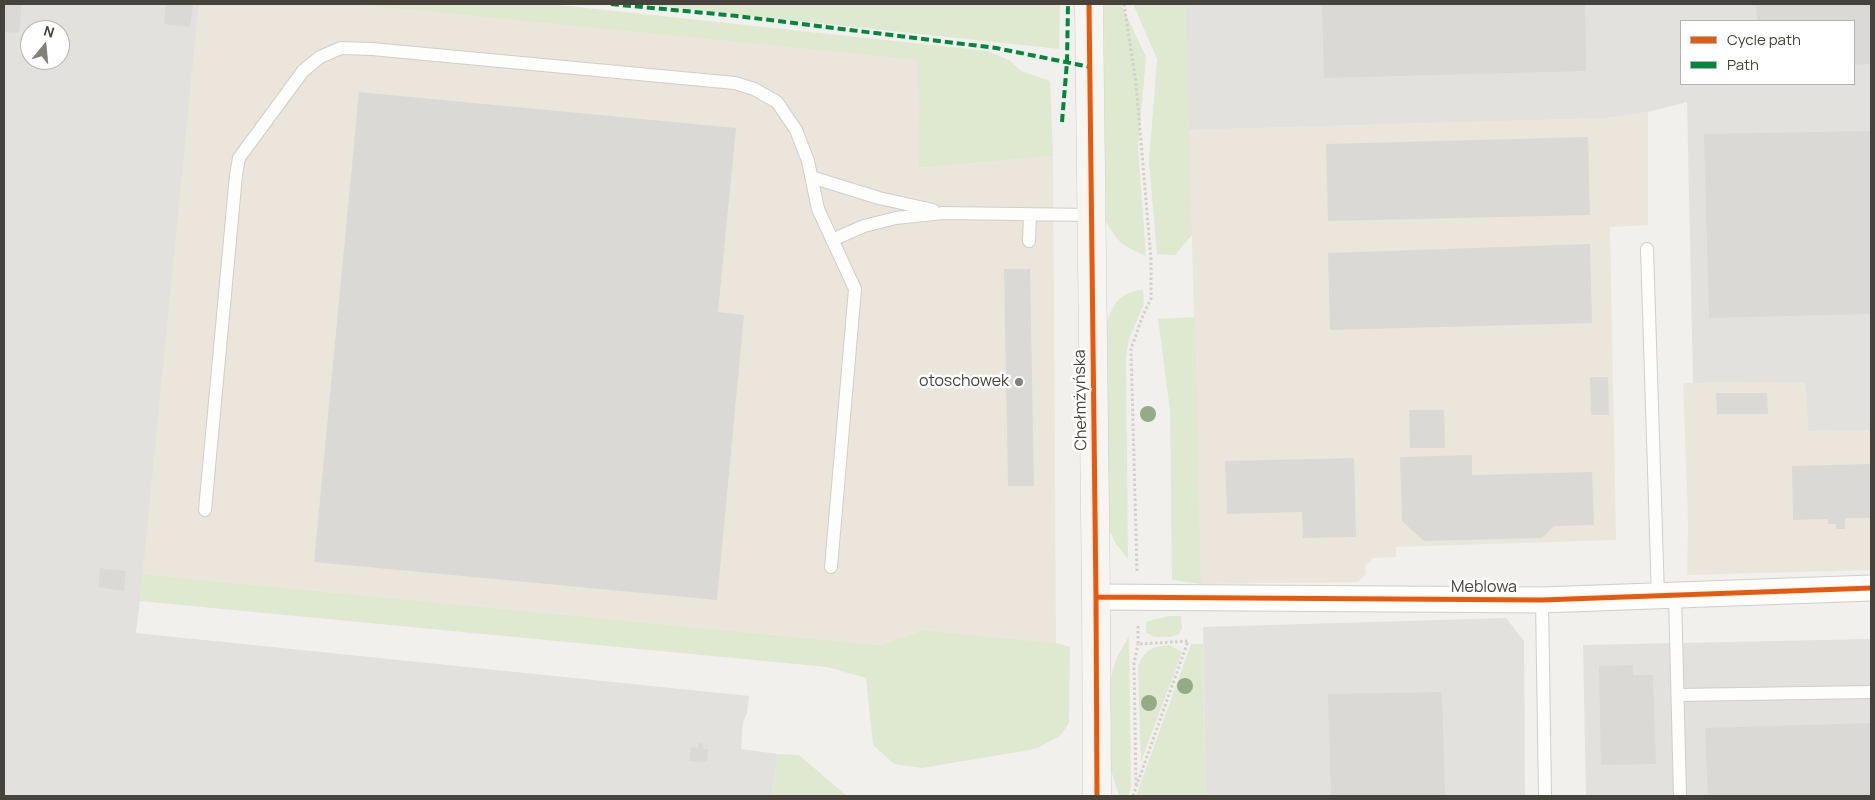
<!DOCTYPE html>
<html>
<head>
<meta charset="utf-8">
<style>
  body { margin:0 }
  #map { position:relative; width:1875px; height:800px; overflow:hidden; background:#f2f0ed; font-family:Manrope,sans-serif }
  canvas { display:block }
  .frame { position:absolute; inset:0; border:5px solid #47423a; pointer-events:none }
  .legend { position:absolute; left:1680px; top:20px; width:175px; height:65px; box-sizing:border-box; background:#fff; border:1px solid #b5b3b0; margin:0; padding:6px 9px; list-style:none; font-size:15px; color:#47423a }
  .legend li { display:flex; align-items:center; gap:10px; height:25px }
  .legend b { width:25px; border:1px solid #b5b3b0 }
  .north { position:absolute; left:20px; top:20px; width:50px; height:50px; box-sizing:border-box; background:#fff; border:1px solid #b5b3b0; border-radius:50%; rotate:17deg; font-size:14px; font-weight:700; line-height:20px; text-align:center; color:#47423a }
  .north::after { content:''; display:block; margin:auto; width:18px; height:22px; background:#837f79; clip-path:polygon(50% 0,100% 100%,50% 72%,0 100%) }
</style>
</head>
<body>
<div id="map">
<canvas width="1875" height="800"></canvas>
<div class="frame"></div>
<ul class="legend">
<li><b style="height:6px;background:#e8590c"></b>Cycle path</li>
<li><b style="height:6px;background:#00873e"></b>Path</li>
</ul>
<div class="north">N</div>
</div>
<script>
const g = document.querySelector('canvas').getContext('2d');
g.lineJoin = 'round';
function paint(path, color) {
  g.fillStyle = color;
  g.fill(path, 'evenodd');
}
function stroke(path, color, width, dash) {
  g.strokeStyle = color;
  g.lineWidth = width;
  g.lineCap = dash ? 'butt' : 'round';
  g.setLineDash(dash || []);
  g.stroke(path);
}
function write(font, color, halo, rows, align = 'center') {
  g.font = font + ' Manrope,sans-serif';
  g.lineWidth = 5;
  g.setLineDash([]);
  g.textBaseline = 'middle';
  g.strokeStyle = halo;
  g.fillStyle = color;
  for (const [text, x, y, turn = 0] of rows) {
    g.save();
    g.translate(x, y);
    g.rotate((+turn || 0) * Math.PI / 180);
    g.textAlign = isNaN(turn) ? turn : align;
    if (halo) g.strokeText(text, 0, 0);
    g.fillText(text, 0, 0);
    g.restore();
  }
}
paint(new Path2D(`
  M199,4H350L918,60L920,168L1053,156L1056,643L923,630L880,645L142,574Z
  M1648,112V225L1610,227L1616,540L1396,547V557L1374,558L1365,566L1366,574L1358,582L1201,584L1189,130L1607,118Z
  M1805,382L1808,431L1871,430V570L1687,575L1688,523L1683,383Z`), '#ece5db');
paint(new Path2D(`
  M4,4H199L140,601L136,633L749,696L747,713L743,722L741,749L778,754L772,796H4ZM30,30H60V60H30Z
  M1175,4H1871V430L1808,431L1805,382L1693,383L1687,102L1648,112L1607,118L1189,130L1179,132ZM1681,21H1854V84H1681Z
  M1506,618L1524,641L1525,796H1206L1203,627Z
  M1871,639V796H1586L1583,645Z`), '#e3e1dd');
paint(new Path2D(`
  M350,4H549L988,51L1009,60L1021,71L1050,81L1053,156L919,168L917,60Z
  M641,4H1060L1059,49Z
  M1104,4H1121L1146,57L1138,147L1146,256C1122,245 1117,243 1105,219Z
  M1133,4H1186L1192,235L1175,255L1157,254L1149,162L1157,59Z
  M1143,289L1144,304L1129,339L1126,358L1128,559L1116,544L1108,528L1107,322C1115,300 1120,294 1143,289Z
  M1195,317L1201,584L1172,580L1170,410L1158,319Z
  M142,574L880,645L923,630L1056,643L1070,647L1069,723L1060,736L1035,749L922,768L894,764L873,745L866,678L827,667L140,601Z
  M1169,616H1181L1182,629L1179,634L1171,637H1154L1146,632V622Z
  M1129,636L1131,788L1128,796H1119L1111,770V676L1117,657Z
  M1191,644H1203L1206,796H1136Z
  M1169,645L1182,652L1141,762L1138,666C1146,649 1151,647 1169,645Z
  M778,754L799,755L847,796H772Z`), '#dee9d0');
paint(new Path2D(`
  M4,4H22L19,33L4,32Z
  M166,4H193L190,27L164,24Z
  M1322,4H1585L1586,71L1324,78Z
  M1756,4H1871V64L1854,65V21H1757Z
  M359,92L736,128L718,312L744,315L717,600L314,562Z
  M1871,131V314L1709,318L1704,134Z
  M1588,137L1590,215L1328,221L1326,144Z
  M1590,244L1592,323L1330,330L1328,253Z
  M1004,269H1030L1034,486H1008Z
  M1590,377H1608L1609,415H1591Z
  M1716,393H1767L1768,414H1717Z
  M1409,410H1444L1445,448H1410Z
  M1472,455V475L1592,472L1594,525L1554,526L1542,538L1424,541L1402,521L1400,457Z
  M1354,458L1356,537L1303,538L1302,512L1227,514L1225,461Z
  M1871,464V518H1845V529H1836V524H1828V519L1793,520L1792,466Z
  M100,568L126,571L124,591L98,587Z
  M1633,665V675H1653L1656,764L1601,765L1599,666Z
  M1442,692L1445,796H1331L1328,694Z
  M1871,723V796H1708L1705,728Z
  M698,743L703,744V749H708L707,762L689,761L691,747L698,748Z`), '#dbd9d6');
const lane = new Path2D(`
  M811,177L879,198L933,210
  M832,240L864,226L896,218L943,213L1091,215
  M1029,241L1030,215
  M1647,249L1658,596
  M205,510L236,175L239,158L303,71L320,57L341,48L372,49L735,83L754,89L777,102L796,130L808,161L818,209L855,289L831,567
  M1675,595L1680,796
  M1542,600L1545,796
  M1678,695L1871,692`);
const street = new Path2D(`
  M1096,597L1542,600L1871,588`);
const secondary = new Path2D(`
  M1089,4L1096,597L1097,796`);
stroke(lane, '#d0ceca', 14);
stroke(street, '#d0ceca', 27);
stroke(secondary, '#d0cdc5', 29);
stroke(new Path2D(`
  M1124,4L1136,83L1151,259V299L1143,315L1131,349L1137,572
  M1136,785L1134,663L1138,644
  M1133,796L1188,641L1138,644V624`), '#d2d0cb', 3, [2.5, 2.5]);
stroke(lane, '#fdfdfc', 12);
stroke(street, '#fdfdfc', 25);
stroke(secondary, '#f6f5f1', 28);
stroke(new Path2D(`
  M611,4L737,16L996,48L1090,67
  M1062,122L1067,62L1068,4`), '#00873e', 4, [8, 4]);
stroke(new Path2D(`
  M1089,4L1096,597L1097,796
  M1096,597L1542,600L1871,588`), '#e8590c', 5);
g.fillStyle = '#95ab87';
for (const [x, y] of [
  [1148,414],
  [1185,686],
  [1149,703]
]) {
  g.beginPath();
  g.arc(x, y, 8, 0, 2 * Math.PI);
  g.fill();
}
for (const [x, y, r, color] of [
  [1019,382,5,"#837f79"]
]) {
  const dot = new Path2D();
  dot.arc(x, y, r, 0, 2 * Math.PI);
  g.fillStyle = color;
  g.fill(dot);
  stroke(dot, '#fff', 2);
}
write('16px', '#47423a', '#fff', [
  ["otoschowek",1009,382]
], 'right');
write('16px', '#47423a', '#fff', [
  ["Chełmżyńska",1081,400,-91],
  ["Meblowa",1484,588]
]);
</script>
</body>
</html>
